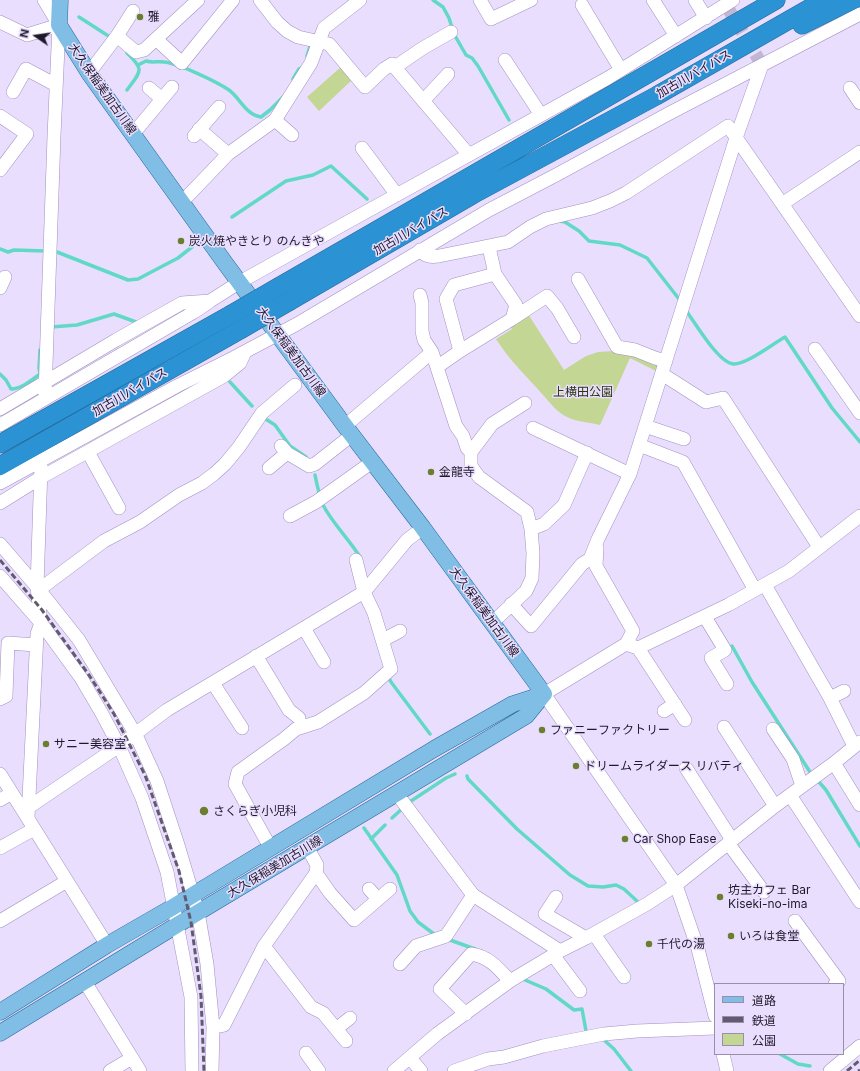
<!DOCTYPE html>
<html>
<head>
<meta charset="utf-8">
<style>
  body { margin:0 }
  #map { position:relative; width:860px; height:1071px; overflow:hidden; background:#e9defe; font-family:Inter,"Noto Sans JP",sans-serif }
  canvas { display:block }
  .legend { position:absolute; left:714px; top:983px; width:130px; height:72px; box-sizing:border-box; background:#e9defe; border:1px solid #998faa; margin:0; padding:5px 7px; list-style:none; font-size:12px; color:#20192c }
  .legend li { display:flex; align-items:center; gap:8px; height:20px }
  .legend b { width:20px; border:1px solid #998faa }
  .north { position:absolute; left:16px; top:16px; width:40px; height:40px; -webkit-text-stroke:3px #e9defe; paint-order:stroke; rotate:283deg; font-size:11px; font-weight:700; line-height:16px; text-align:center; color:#20192c }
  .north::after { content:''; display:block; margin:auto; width:14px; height:18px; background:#20192c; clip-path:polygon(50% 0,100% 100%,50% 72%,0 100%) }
</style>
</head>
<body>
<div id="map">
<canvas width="860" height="1071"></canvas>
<ul class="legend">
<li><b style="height:5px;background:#80bee5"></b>道路</li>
<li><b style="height:5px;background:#625a71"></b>鉄道</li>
<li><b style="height:11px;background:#c3d693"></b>公園</li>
</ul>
<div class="north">N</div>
</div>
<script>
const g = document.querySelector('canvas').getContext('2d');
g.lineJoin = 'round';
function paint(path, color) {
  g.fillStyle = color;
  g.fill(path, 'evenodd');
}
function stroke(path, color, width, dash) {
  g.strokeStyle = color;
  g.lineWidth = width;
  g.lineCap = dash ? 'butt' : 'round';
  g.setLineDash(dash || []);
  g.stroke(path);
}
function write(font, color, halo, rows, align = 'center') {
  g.font = font + ' Inter,"Noto Sans JP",sans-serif';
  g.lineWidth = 3;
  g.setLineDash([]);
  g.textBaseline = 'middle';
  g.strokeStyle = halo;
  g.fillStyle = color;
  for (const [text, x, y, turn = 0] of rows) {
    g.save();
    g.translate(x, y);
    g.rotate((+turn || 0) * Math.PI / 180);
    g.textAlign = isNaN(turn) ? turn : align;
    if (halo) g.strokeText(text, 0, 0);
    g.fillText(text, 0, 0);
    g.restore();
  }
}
paint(new Path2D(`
  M342,66L353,79L319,111L307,97Z
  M528,314L564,370L586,356L598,352L614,351L636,353L658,364L656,371L630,358L600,425C589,422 577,422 567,417C557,412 551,404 544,396C528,378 510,361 496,339L512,329L510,326Z`), '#c3d693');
stroke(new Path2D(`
  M433,0L443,7L449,18L454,34L466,55L472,58L478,66L509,120
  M79,17L110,37
  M127,53C145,70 141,71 127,90
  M307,56L311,43
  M138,65L146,61C152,63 158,61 164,62C178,63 217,82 229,90C240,98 246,115 261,117L270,110L283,97
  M294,82L293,79L299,69L303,67
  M232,217L286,181L313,175L331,166L367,199
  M560,221L565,222L579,231L589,241L620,245L647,258L679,299
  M0,249L8,252L14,250L45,251
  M57,252L128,280L138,279L178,258L192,247
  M687,312C696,324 718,362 733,364C746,365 774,343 785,337L832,408L860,442
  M51,327L77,325L114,314L136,322
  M0,374L6,380L11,389C21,389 32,380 40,374L39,368L40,350
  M230,382L252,406
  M264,418L275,425L290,446L306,457
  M315,475C317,485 319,495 323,505C333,524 349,539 360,557
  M732,646L752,682L810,772
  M388,676L391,682L430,734
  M467,776L468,779L517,829L570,875L588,886L603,887L616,885L624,889L638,902
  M819,782L826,790L860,846
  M408,803L446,778L455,774
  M392,818L404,807
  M364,828L397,875L410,911L418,922L434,934
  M371,839L385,825
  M450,940L475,949
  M525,980L546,989L574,1010L582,1009L586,1031
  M604,1040L614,1049L631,1071
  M780,1054L798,1064L810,1066`), '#62d9c6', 3.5);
stroke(new Path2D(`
  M726,5L762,65`), '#c1b7d4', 13, [13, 6]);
const minor = new Path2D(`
  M44,0L59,25
  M260,0L277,22L287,31L298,37L329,44L365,87L384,69L392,64L469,155
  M480,0L491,19L531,0
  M653,0L676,36
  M695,0L706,18
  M582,5L621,70
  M0,22L27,35L59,25
  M117,36L136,52L144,50L198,0
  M156,39L182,63L233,0
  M505,60L541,115
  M395,67L423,48L451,32
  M89,73L117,36L133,11
  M149,88L162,99
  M850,88L860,103
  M13,92L26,69L56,85
  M423,101L448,74
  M0,116L27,134L0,170
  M275,120L292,135
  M199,129L228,154
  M133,134L172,87
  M194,136L219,107
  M362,148L397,195
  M182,202L228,154L275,120L311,63L324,28L360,0
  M782,204L860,152
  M420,250C425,257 431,257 439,256L508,242L530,227L546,219L592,208L610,201L626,193L728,126L860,316
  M578,279L617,347L635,350L655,358L666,361
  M0,288L5,277
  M420,295L422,303V331L424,340L432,352L456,426L463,436L467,448L471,452
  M512,319L547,296L557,308L574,337
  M815,349L860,413
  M460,351L446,299L454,285L495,274
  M437,367L460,351L512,319L516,305L495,274L489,247
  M662,374L706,402L723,398L819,547
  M45,394L54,136L59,25
  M0,409L116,340L182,303L210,301L240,282L326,234L608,78L733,0
  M0,425L194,312L209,302
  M345,426L432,352
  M645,426L684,439
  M533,428L630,474
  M639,445L683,462L755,590
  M281,446L287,453L309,466L315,464L352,435
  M88,452L119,508
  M269,468L287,453
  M0,483L177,386L233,358L297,324L489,210L558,174L668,114L860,14
  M0,503L40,478L224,376L240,363L244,354
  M290,516L316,502L372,462
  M531,529L544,524L564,505L587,453
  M0,544L37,587L79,640L136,735L157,781L178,845L198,912L207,964L213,1027L212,1071
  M597,548L596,566L633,631L626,644L544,694L676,885L698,949L715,1016
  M0,576L41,623L81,678L101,712L119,746L142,798L167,872L191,997L192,1071
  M765,585L830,698L854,746
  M44,586L104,541L140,522L179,495L202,483L214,474L225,464L239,447L262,413L295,385
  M511,604L531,626L582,564L590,559L598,539L630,474L736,138L762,65
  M705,617L725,650L711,658L727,684
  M492,623L526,591L532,578L533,553L531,529L527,512L479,477L471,466V452L492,424L525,403
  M304,628L324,662
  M383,640L400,631
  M626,644L638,648L728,605L789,571L860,516
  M638,648L685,720
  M256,656L289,710L299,718
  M213,683L242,728
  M830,698L844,691
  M0,699L6,696L8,643L36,645
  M664,711L675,704
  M724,727L775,806
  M773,729L793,759L802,786
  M834,763L860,805
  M686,768L732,840
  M0,774L107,945
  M397,794L473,895L560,951
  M790,795L860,902
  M0,800L12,793
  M29,807L119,746L167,710L364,592L407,540L423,528
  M28,818L37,634L41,623L37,587L41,467
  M728,843L764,892
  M270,847L235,784L238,772L284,739L296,729L318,722L364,693L391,669L374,613L364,592L356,560
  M0,848L34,829
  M316,873L330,893L354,920L390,889
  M369,889L378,899
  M556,897L545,914L586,938
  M0,921L67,881
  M795,921L839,981L835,984
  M594,934L624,977
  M264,946L311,1007L323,1013L346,1041
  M553,955L580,991
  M400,964L416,946L446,936L473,895
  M85,982L140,1071
  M466,1014L440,989L471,954C490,957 498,968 510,981
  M213,1027L224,1025L264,946L316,873L317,865L307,847
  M336,1029L350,1018
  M306,1053L319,1071
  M723,1054L727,1071
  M410,1058L421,1071
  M110,1071L132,1058
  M394,1071L437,1034L510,981L560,951L586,938L647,904L676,885L775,806L834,763L860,742
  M454,1071L488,1059L504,1057L543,1046L604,1034L637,1031L715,1028
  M830,1071L860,1046`);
const major = new Path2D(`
  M60,0L59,25L89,73L225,263L345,426L423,528L544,694
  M0,1012L107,945L173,907L434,749L513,704L544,694
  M0,1033L177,925L526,716L544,694`);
const highway = new Path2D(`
  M802,25L853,0
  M280,286L776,0
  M290,301L474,194L656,96L824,0
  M0,444L230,315
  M0,466L240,330`);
stroke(minor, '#a290c2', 14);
stroke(major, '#276899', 17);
stroke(highway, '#276899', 19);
stroke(minor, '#fff', 13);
stroke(major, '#80bee5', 16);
stroke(highway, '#2b93d3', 18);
stroke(new Path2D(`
  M0,560L42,610L89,675L114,714L145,775L179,871L191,922L201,996L204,1071
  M847,1071L860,1060
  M858,1071L860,1070`), '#625a71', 3, [6, 3]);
const highwayBridge = new Path2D(`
  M230,315L280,286
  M240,330L290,301`);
stroke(highwayBridge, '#276899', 19, []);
stroke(highwayBridge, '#2b93d3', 18);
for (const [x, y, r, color] of [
  [140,17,4,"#6b7e2d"],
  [181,241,4,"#6b7e2d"],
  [431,472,4,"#6b7e2d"],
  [542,730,4,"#6b7e2d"],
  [46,744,4,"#6b7e2d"],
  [576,766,4,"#6b7e2d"],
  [204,811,5,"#6b7e2d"],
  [625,839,4,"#6b7e2d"],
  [720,897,4,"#6b7e2d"],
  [731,936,4,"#6b7e2d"],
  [649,944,4,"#6b7e2d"]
]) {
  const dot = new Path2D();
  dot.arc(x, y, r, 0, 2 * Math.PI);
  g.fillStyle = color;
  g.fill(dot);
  stroke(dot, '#e9defe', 1.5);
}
write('12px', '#20192c', '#e9defe', [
  ["雅",148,17],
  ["炭火焼やきとり のんきや",189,241],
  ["金龍寺",439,472],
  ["ファニーファクトリー",550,730],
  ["サニー美容室",54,744],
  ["ドリームライダース リバティ",584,766],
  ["さくらぎ小児科",213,811],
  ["Car Shop Ease",633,839],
  ["坊主カフェ Bar",728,890],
  ["Kiseki-no-ima",728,904],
  ["いろは食堂",739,936],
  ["千代の湯",657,944]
], 'left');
write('12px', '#20192c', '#e9defe', [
  ["加古川バイパス",694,74,-30],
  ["大久保稲美加古川線",102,89,55],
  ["加古川バイパス",411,231,-30],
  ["大久保稲美加古川線",291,352,54],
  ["加古川バイパス",130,392,-30],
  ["大久保稲美加古川線",484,612,54],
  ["大久保稲美加古川線",275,867,-31]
]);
write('12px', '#2b3310', '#e9defe', [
  ["上横田公園",583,392]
]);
</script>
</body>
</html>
